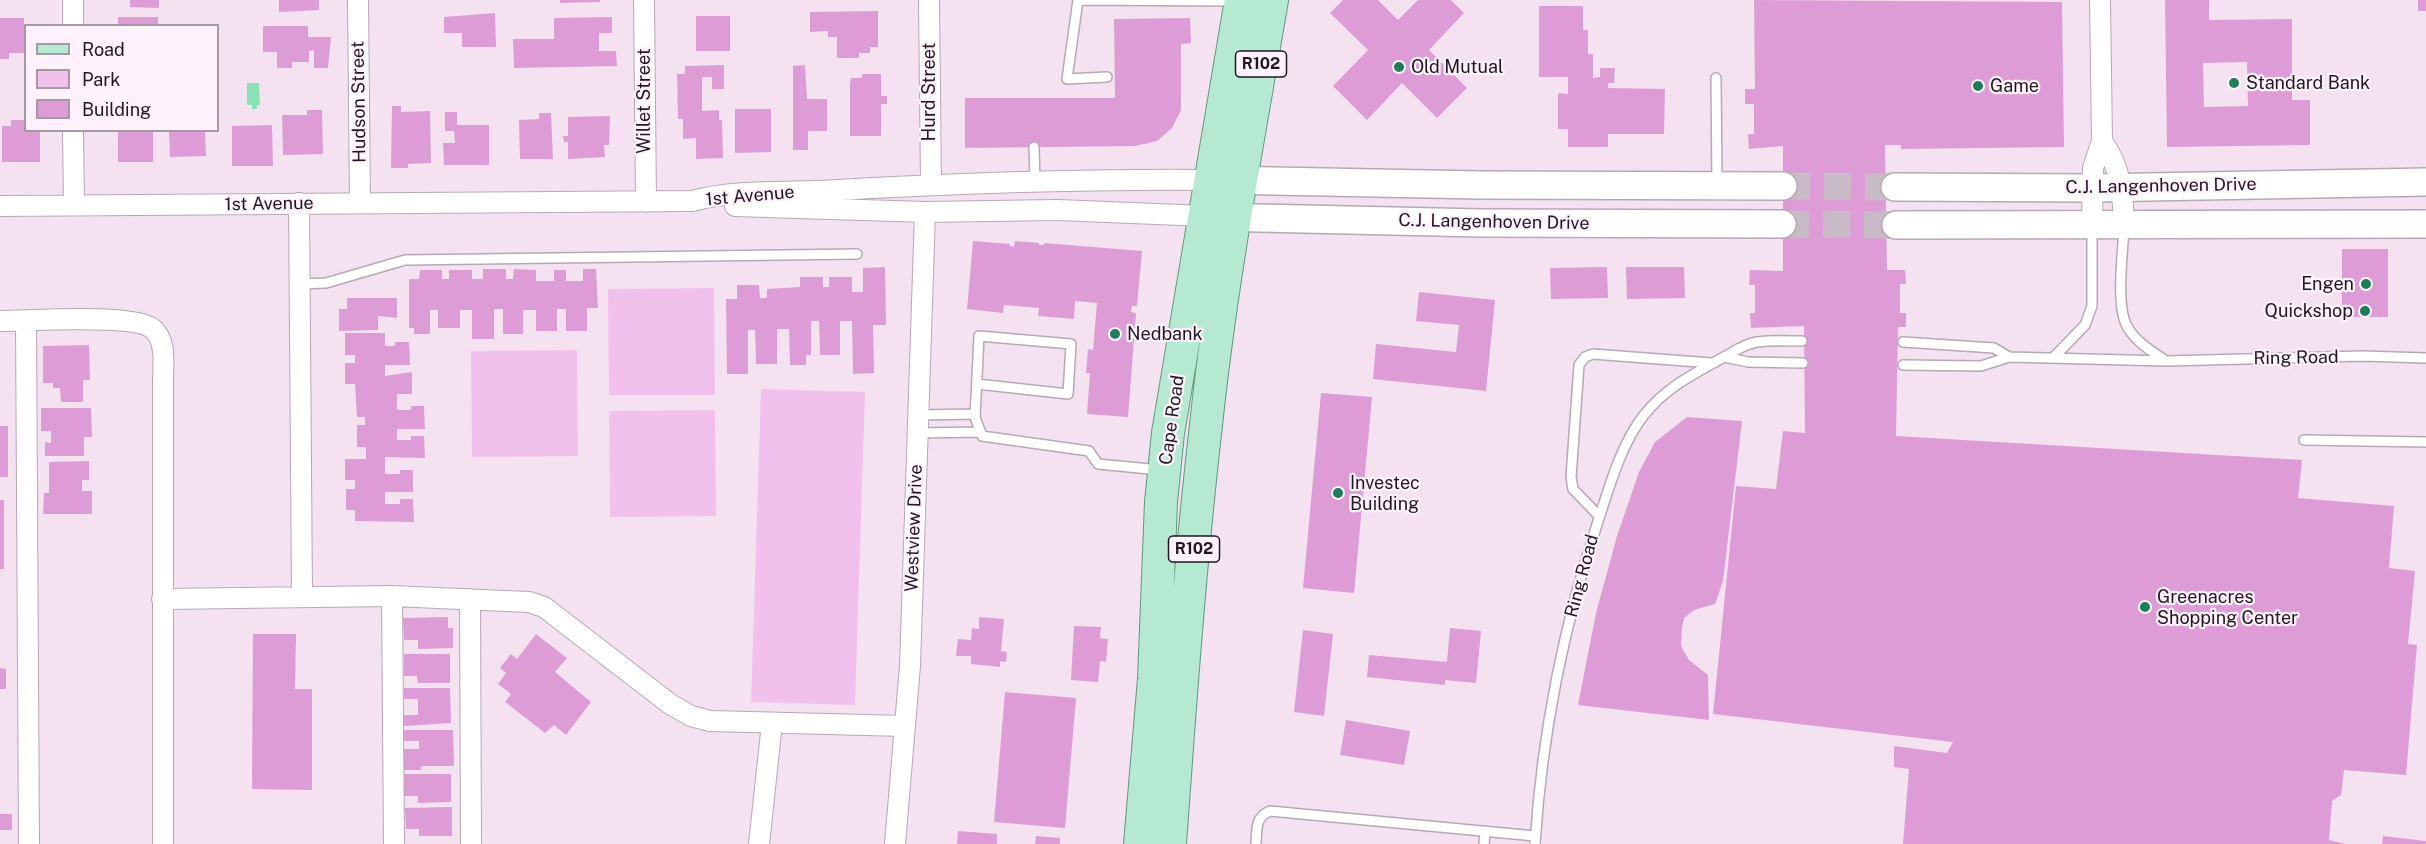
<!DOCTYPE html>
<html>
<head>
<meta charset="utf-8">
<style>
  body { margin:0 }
  #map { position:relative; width:2426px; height:844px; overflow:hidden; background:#f4e2f1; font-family:"Public Sans",sans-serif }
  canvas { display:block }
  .legend { position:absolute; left:24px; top:24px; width:195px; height:108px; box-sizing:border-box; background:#fff1fc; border:2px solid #a59aa3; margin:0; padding:8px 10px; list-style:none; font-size:18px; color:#1f181e }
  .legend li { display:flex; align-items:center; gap:12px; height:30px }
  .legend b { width:30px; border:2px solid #a59aa3 }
</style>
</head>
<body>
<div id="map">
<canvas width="2426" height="844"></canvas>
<ul class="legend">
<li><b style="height:8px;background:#b6e9d1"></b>Road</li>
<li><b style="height:16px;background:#f2c1eb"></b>Park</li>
<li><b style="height:16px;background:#de9cd6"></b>Building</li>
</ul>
</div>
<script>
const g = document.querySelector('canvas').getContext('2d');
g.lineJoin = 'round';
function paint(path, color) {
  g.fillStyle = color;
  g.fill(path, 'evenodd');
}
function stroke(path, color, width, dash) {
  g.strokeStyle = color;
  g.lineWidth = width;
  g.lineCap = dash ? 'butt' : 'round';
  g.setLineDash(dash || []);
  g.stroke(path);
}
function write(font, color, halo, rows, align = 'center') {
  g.font = font + ' "Public Sans",sans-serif';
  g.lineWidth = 4.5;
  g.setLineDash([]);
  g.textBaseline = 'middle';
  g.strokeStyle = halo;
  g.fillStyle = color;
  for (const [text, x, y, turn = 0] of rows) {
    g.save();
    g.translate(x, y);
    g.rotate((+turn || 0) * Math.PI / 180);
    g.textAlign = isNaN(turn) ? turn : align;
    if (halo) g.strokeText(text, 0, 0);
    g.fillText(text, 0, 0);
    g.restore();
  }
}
paint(new Path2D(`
  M714,288L715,395H609L608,289Z
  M577,350L578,456L472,457L471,351Z
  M761,389L865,392L855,705L751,702Z
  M715,410L716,516L610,517L609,411Z`), '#f2c1eb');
paint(new Path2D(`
  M247,83H259L260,105H257V109H252V105H247Z`), '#87e2b6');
paint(new Path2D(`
  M130,0H159V8L130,7Z
  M279,0H319V10L279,12Z
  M560,0H600V2L560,3Z
  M1343,0H1378L1398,20L1418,0H1451L1464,13L1429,50L1467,88L1437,118L1402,83L1367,120L1333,86L1368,50L1330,13Z
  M1754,0L2062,2L2064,147L1901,149V145H1885L1887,270H1905L1906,284H1900V313H1906V327H1898L1896,436L2302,460L2298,498L2394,506L2389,568L2415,571L2408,644L2417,645L2406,775L2344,770L2341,795L2332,801L2329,840L2346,844H1903L1909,769L1894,767V746L1947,753L1953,742L1713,714L1736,486L1776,489L1783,431L1805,433L1804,326L1751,328L1750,313H1755V285H1749L1750,270L1783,271V146L1749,149L1748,134H1754V104H1745V89H1755Z
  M2165,0H2209V20L2292,19V100H2310V145L2167,147ZM2247,62L2248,106L2204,107L2203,63Z
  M2418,0H2426V11H2418Z
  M1539,6H1583V30H1588V54H1593V78L1600,77V68H1615L1614,83H1608V88L1665,89L1664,134H1608V147H1568V129H1558V93L1568,94V77H1539Z
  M878,11V47H870V53H859V58H837V37H828V31L810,32V12Z
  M495,13L496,47H462V33H444V17Z
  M696,16H730V51H696Z
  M118,17H158V26H118Z
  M612,17V33H599V51H616L617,66L514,68L513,39H554V18Z
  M0,18H24V53H9V59H0Z
  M1190,18L1191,43L1181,44V110L1172,128L1157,141L1135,146L965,148V98H1115L1114,19Z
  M263,26H308V37H331L328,68H314V50L309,51V62H292V68H277V52H263Z
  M724,65V89H712V77H702V111L719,110V120H722L723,158L696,159V138L683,139V119H678L677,74H685V66Z
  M805,65L807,99H827V131H808V150H793V66Z
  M862,74H881V96H887V104H881V136H850V84L851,78H862Z
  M392,106H401V112L430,111L431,163L408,164V168H391Z
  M735,109H771V152L735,153Z
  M307,110H322L323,154L283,155L282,115H307Z
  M445,112H457V125H489V165H444L443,143H455L454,131H445Z
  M539,113H551L553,159H520L519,120L539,119Z
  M610,116L609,145H604L605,157L568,159V142H564L563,136H568V117Z
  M11,120H26V130H40V162H2V126H11Z
  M272,125L273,166H232V126Z
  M118,130H153V162H118Z
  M169,130H205L206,156L170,157Z
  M973,241L1010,244V246L1014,247L1015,241L1039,243V245H1044V243L1142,251L1137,306H1132L1131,312L1136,313L1128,417L1087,414L1090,373H1086L1088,349L1093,350L1097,303L1075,301L1074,319L1038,316L1039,308L1004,305L1003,313L967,309Z
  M2342,249H2388V317H2342Z
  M885,267L886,325H873L874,373L853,374L852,321H840V355H820L819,321H811V355H806V365H790L789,329H777V364H756L755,330H748V374H727L726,299H737V285H759L760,298H767V289L800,287V277H823V287H829V277H852V292H863V268Z
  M1607,267L1608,298L1551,299L1550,268Z
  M1626,267H1684L1685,298L1627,299Z
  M483,269H506V279H513L514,269L536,270V281H554V270H566V281H583V269H596L598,308H587V331H566V309H557V331H536V310H523V334H503V309H494V339H472V310H460V328H438V310H430V334H414V328H409V279H419L420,270H442V279H449V270H472V279H483Z
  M1419,292L1495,300L1486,391L1373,379L1376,344L1456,352L1459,325L1416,321Z
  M347,298H397V318L378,316V330L339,331V309H347Z
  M345,333H385V346H395V342H409L410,365H385V376L412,372V394H397V410H411V406H424L425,429H397V440H411V436H424L425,458L385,457V474H400V470H413V492H385V504H400V499H413L414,522L355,521V510H346V489H355V480H345V459H366V447H357V425H365V417H357L355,384H345V363H355V355H345Z
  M89,345L90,380H83V402H61L60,388H53V383H43V346Z
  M1321,393L1372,397L1354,593L1303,588Z
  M41,408H91L92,437H84V456H45V442L51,443V431H41Z
  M1687,417L1742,421L1723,581L1715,604L1694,610L1684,618L1682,628L1681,646L1689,660L1708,675L1709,720L1578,705L1596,613L1617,536L1639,472L1655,442Z
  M0,426H8V477H0Z
  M89,461V480H82V491H92V514H43L44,493H49V462Z
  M0,500H4V569H0Z
  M448,617V628H453V648L418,649V640H404L403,618Z
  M979,617L1004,619L1001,651L1007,652L1006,662L1000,661V667L971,664V656H956L958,639L971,640L972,628L979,629Z
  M1074,626L1101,627L1100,638L1108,639L1106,662L1100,661L1098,682L1071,680Z
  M1450,628L1481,631L1476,683L1445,680V685L1367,677L1369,655L1447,662Z
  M1303,630L1333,634L1324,716L1294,712Z
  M253,634H296L295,689H312V790L252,789Z
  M536,634L567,658L555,672L591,702L566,735L554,725L545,733L505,702L511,694L498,684L506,673L500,668L511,654L517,659Z
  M404,654H450V683H418L417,676H404Z
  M0,668L6,669V689H0Z
  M404,688H450L451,723L404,726L403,715H418V699H404Z
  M1005,692L1076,698L1065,828L994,822Z
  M1346,720L1410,731L1404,765L1340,755Z
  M404,730H453L454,766H421V770H404V749H419V741H404Z
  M404,774H451V802L418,803V796H404Z
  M452,807V836H419V829H406L405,808Z
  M0,814H12V830H0Z
  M958,831L997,834V844H957Z
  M1036,836L1060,838V844H1035Z
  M2383,836L2426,841V844H2382Z`), '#de9cd6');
stroke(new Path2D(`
  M1783,186L1895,187
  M1782,224L1896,225`), '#c9bac7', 27, [27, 14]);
const lane = new Path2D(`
  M1107,77L1067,79L1078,0L1236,1
  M1716,78L1717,184
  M1034,147L1035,181
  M2124,227C2123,252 2115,308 2128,328C2137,343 2153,352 2166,361
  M300,284L326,283L405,260L857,254
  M1903,342L1994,348L2009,357
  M1724,357L1748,362L1803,363
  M2053,358L2085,325L2092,306V227
  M1903,365L1981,366L2009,357L2166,361L2362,356L2426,358
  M977,384L1068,394L1071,344L979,336L975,417L982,436L1089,451L1098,464L1160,470
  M918,415L975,414
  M918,433L979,432
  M2304,440L2426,442
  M1599,516L1573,489L1571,477L1579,365L1585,357L1593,354L1711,363
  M1256,844C1257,829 1255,817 1270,811L1535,836
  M1484,844L1485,831
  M1535,844C1542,733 1565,620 1600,515C1611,482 1622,443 1644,415C1666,387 1694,374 1724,357C1735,351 1744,344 1757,342C1771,340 1787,341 1802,341`);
const street = new Path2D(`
  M73,0V26
  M358,0L360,203
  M644,0L646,202
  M929,0L931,185
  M73,130L74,204
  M2102,141C2121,167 2123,194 2124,225
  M299,203L302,597
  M0,206L693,201C735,189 794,193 838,190C962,183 1086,179 1210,180
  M735,206L925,212L1058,210L1205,216
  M2092,225L2093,168L2102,141L2100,0
  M0,321C28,321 135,313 153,329C167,341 163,366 163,382V844
  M26,321L29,844
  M392,596L394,844
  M162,599L392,596L529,602L544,607L670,704L691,716L710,721L905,726
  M470,599L471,844
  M759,844L772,723
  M895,844L910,666L925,212`);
const secondary = new Path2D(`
  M1221,180L1480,185L1783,186
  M1895,187L2091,188L2426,182
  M1215,217L1481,223L1782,224
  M1896,225L2426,224`);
const primary = new Path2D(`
  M1140,844L1154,679L1161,502L1168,433L1241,0
  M1170,844C1180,704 1190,564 1206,425C1221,282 1248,141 1272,0`);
stroke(lane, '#b8a8b5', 12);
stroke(street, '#b8a8b5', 22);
stroke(secondary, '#b8a8b5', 30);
stroke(primary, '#62977e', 34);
stroke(lane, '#fff', 9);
stroke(street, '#fff', 20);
stroke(secondary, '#fff', 27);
stroke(primary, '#b6e9d1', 32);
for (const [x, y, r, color] of [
  [1399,67,6,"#1b7f59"],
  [2234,83,6,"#1b7f59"],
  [1978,86,6,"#1b7f59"],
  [2366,284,6,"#1b7f59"],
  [2365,311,6,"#1b7f59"],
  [1115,334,6,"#1b7f59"],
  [1338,493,6,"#1b7f59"],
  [2145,607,6,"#1b7f59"]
]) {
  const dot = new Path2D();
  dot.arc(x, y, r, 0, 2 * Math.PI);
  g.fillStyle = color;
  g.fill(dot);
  stroke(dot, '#fff1fc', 2);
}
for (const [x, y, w] of [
  [1261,64,51],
  [1194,549,51]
]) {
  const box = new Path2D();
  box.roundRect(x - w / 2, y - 13, w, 26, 4.5);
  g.fillStyle = '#fff1fc';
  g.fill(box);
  stroke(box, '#1f181e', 1.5);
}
write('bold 16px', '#1f181e', null, [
  ["R102",1261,64],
  ["R102",1194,549]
]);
write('18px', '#1f181e', '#fff1fc', [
  ["Old Mutual",1411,67],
  ["Standard Bank",2246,83],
  ["Game",1990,86],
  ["Engen",2354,284,"right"],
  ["Quickshop",2353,311,"right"],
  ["Nedbank",1127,334],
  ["Investec",1350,483],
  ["Building",1350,504],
  ["Greenacres",2157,597],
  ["Shopping Center",2157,618]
], 'left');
write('18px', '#1f181e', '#fff1fc', [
  ["Hurd Street",929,92,-90],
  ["Willet Street",644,101,-90],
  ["Hudson Street",359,102,-91],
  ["C.J. Langenhoven Drive",2161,186,-1],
  ["1st Avenue",750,196,-5],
  ["1st Avenue",269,204,-1],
  ["C.J. Langenhoven Drive",1494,222,1],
  ["Ring Road",2296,358,-1],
  ["Cape Road",1172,420,-82],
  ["Westview Drive",914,528,-88],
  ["Ring Road",1582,576,-75]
]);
</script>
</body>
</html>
